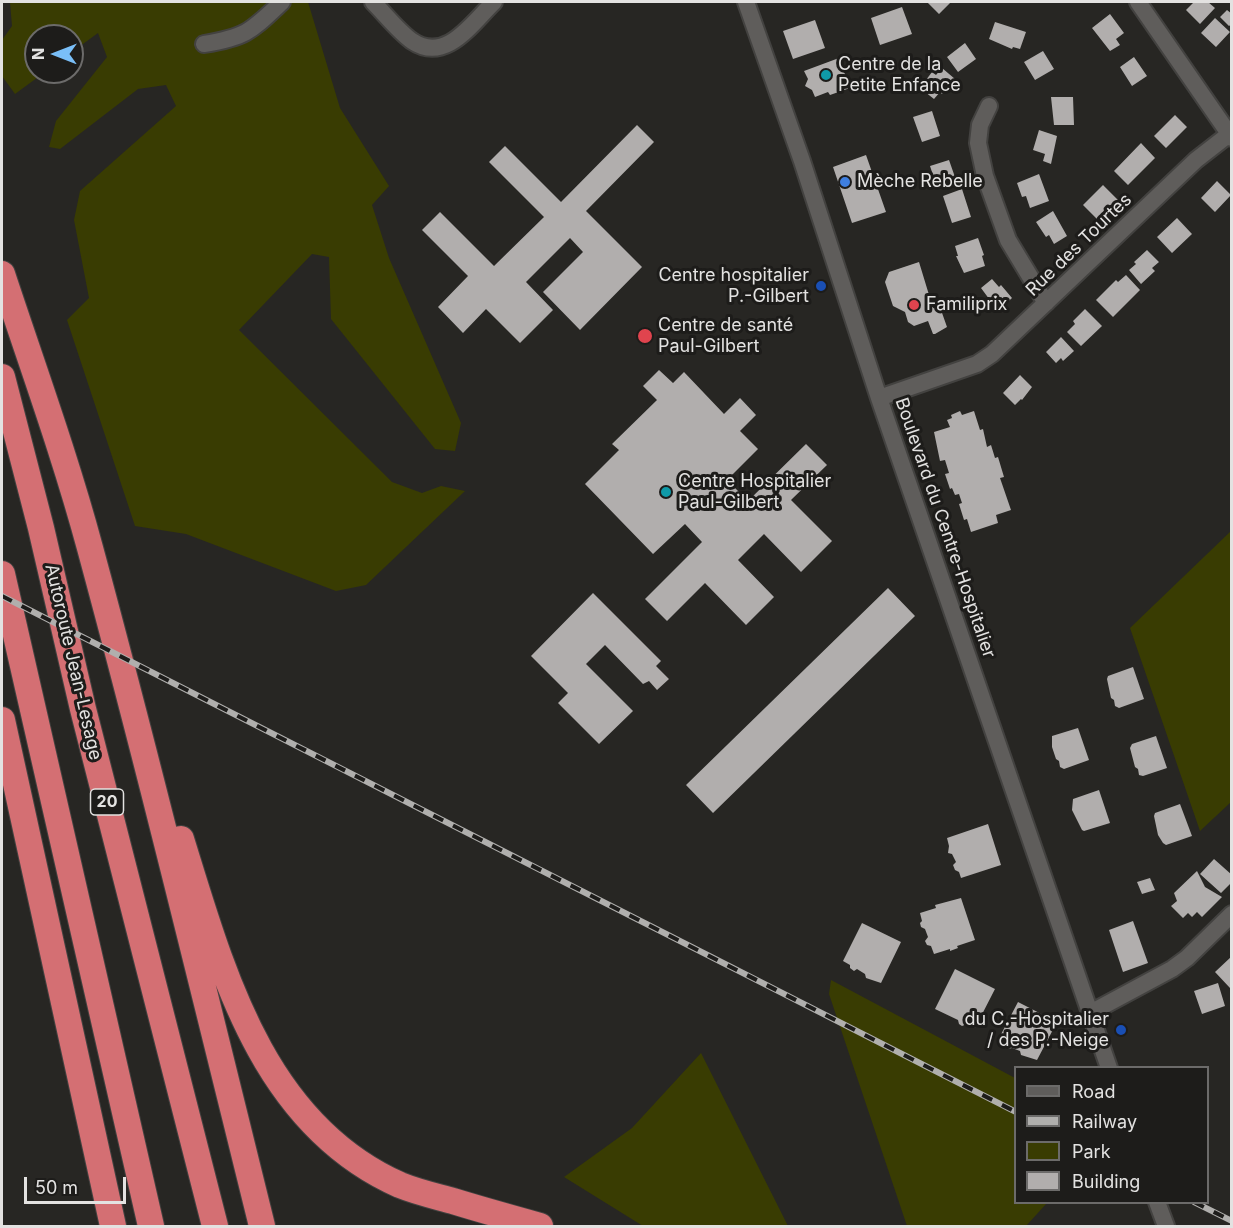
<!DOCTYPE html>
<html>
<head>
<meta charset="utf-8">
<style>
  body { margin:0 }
  #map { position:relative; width:1233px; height:1228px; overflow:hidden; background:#272623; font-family:Inter,sans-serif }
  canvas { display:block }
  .frame { position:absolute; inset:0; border:3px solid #e3e2e1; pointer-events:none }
  .legend { position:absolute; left:1014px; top:1066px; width:195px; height:138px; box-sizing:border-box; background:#1d1c1a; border:2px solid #6c6b6a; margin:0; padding:8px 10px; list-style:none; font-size:18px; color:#e3e2e1 }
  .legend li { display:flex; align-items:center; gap:12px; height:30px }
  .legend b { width:30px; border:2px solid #6c6b6a }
  .north { position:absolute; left:24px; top:24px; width:60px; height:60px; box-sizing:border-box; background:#1d1c1a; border:2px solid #6c6b6a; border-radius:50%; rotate:270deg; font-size:16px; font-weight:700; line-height:24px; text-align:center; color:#e3e2e1 }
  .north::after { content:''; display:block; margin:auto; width:21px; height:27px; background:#7abff8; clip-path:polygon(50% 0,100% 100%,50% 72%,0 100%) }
  .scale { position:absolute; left:24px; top:1177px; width:102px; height:27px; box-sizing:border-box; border:3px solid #e3e2e1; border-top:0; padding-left:8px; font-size:18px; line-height:21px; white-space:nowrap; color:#e3e2e1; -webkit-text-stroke:4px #1d1c1a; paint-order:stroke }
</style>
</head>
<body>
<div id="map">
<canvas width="1233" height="1228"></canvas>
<div class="frame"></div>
<ul class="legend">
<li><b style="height:8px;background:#5f5d5b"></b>Road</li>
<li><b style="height:8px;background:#b0afad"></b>Railway</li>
<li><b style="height:16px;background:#393c02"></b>Park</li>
<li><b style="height:16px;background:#b1aead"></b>Building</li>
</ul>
<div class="north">N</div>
<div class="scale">50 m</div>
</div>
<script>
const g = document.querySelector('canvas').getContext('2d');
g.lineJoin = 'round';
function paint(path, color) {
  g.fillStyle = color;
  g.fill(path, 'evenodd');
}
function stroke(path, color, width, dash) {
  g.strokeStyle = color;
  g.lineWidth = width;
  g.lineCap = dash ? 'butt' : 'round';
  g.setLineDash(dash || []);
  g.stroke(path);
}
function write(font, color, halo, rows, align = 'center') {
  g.font = font + ' Inter,sans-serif';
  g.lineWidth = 6;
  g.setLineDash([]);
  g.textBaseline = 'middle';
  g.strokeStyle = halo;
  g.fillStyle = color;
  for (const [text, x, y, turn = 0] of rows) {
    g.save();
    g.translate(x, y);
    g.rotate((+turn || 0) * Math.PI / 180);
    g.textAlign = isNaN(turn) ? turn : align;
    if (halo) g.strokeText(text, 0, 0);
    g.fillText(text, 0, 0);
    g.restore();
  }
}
paint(new Path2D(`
  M10,2H308L340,108L389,186L372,205L389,258L461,423L455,451L435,449L331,319L329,257L312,254L239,330L392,482L422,493L441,486L465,491L366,585L336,591L186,534L135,526L67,320L89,298L74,220L80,191L176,106L166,85L138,89L60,149L49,147L56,121L107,57L98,33L72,52V36H36V72H45L15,94L2,76V40L12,26Z
  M1231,531V802L1200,831L1130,628Z
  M831,980L1015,1078L1016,1202L1047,1203L1026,1226H907L829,994Z
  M701,1053L788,1226H643L564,1177L632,1128Z`), '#393c02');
paint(new Path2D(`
  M927,2H951L939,14Z
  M1194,2H1208L1215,8L1200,24L1186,10Z
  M902,7L912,34L880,45L871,18Z
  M1227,10L1232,14V24L1229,26L1220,17Z
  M1110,14L1124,33L1116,39L1120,45L1110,51L1092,28Z
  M1215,18L1230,32L1216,47L1201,33Z
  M815,20L825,48L793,59L783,31Z
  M995,22L1026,32L1020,49L1013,47L1012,49L989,39Z
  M965,43L976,59L958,72L947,57Z
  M1043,51L1054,69L1035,80L1024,62Z
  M1134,57L1147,76L1132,86L1120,67Z
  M839,58L850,88L830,95L828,92L815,97L812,90L805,86L808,79L804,71Z
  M942,68L955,79L942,94L940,92L934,99L920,88L932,72L936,75Z
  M1051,97H1073L1074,125H1054Z
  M932,111L940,136L922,142L913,117Z
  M1175,115L1187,127L1166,148L1154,136Z
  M637,125L654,142L586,211L642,267L580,330L543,292L583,252L570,238L526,282L553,310L520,343L486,309L463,333L438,307L468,276L422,230L440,212L494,266L544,217L489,162L505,146L561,202Z
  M1039,130L1057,136L1051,164L1043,161L1045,154L1033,150Z
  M1141,143L1155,158L1128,185L1114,171Z
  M866,155L886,212L852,223L833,167Z
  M949,160L956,180L937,187L930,166Z
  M1039,174L1049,201L1030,208L1026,196L1022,197L1017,183Z
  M1217,181L1231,195L1215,212L1201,198Z
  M1103,185L1118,200L1098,220L1083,205Z
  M962,189L971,217L952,223L943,196Z
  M1053,211L1067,236L1054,244L1049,235L1046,237L1036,222Z
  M1177,218L1192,234L1172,253L1157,237Z
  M978,238L984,255L982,256L985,266L964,273L956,256H958L955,246Z
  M1147,250L1159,262L1152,268L1155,271L1141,284L1129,270L1136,264L1134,262Z
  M919,262L933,308L941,310L947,327L935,334H933L928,321L914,326L908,322L905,312L893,306L885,282L889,272Z
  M1126,275L1140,290L1113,317L1096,300L1116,280L1118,282Z
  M992,279L999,287L1001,285L1012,298L998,311L981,288Z
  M1085,309L1102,326L1081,346L1067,332L1075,324L1073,321Z
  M1061,337L1074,351L1063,361L1061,358L1056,363L1046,352Z
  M659,370L673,383L684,372L724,414L740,398L756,415L740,431L758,449L727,480L748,501L806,444L827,465L791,500L832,541L801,572L764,534L738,560L774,597L746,625L705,583L667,621L645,599L702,542L685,524L653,554L585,484L619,450L612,444L657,400L643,386Z
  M1020,375L1032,387L1022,400L1021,399L1015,405L1003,393Z
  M960,411L962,415L974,411L980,430L983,429L987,447L991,445L995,458L998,457L1004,477L1000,478L1011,510L996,515L998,523L971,532L967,519L964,520L959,504L962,503L959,494L955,495L952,488L950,489L945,474L949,473L945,460L940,461L934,432L950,427L947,420L952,418L951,415Z
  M888,588L915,616L713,813L686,785Z
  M593,593L661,661L656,666L669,679L657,690L649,681L643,684L605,645L586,664L633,711L599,744L558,703L568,693L531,656Z
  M1133,667L1144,699L1119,708L1115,706L1114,700L1111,698L1107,679L1108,676Z
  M1078,728L1089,760L1064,769L1060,767L1059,761L1056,759L1052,747V736Z
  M1156,736L1167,768L1143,776L1139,775L1138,769L1135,767L1130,748L1132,744Z
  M1099,790L1110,823L1084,831L1082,830L1072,810L1073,799Z
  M1180,804L1192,836L1166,845L1163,843L1158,835L1154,816L1155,813Z
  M988,824L1001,865L961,878L959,872L955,870L953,865L956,862L952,854L948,853L949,846L947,838Z
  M1214,859L1232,875V882L1221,893L1200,874Z
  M1197,871L1205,887L1222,897L1202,917L1197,912L1192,917L1188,913L1183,918L1171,906L1177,901L1174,893Z
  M1150,878L1155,890L1142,894L1137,882Z
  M961,898L975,940L957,946L958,948L950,951V949L934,954L931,946L927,945L925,941L928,937L925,929L921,927L920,923L922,921L920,913L936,908L935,905Z
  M1133,921L1148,963L1123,972L1109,930Z
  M862,923L901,942L881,983L866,978L865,974L857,969L854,971L850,968V965L843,961Z
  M1232,956V986L1230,988L1215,972Z
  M955,969L995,989L975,1028L967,1024L962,1026L959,1024L958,1020L935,1009Z
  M1218,983L1225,1006L1202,1014L1194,991Z
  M1018,1002L1057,1022L1037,1060L1021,1055L1020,1051L1012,1048L1008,1049L1005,1048L1004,1044L998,1040Z`), '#b1aead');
const minor = new Path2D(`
  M373,2C385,14 398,31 412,41C446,64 472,23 494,2
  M746,2L802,161L879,398L1109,1068
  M1138,2L1232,138
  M204,44C247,37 251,31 282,2
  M989,106L980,125L978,143L985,176L1008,240L1046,303
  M879,398L977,364L992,354L1196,160L1232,132
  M1092,1012L1172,969L1187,958L1232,914
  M1157,1202L1166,1226`);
const highway = new Path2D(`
  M2,274C32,365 65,455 90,548C151,773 206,1000 262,1226
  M2,377L41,528L83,709L215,1226
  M2,574L151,1226
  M2,720L113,1226
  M181,839C222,971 262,1124 400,1185C417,1192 435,1196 453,1201C482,1210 511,1218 540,1226`);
stroke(minor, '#434240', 20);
stroke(highway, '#434240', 28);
stroke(minor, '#5f5d5b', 16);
stroke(highway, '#d46f73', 26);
const rail = new Path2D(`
  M2,596L1016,1112
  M1194,1202L1232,1221`);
stroke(rail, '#b0afad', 6);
stroke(rail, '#1d1c1a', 4, [11]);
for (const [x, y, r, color] of [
  [826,75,6,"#0f9aa8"],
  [845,182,6,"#3f7fe0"],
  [821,286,6,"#1a4fb4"],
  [914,305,6,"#e0444e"],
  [645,336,8,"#e0444e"],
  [666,492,6,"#0f9aa8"],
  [1121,1030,6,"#1a4fb4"]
]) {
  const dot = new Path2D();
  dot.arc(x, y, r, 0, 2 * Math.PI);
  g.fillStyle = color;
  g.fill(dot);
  stroke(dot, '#1d1c1a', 2);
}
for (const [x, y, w] of [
  [107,802,33]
]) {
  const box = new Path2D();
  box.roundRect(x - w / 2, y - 13, w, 26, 4.5);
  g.fillStyle = '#1d1c1a';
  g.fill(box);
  stroke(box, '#e3e2e1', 1.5);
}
write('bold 16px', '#e3e2e1', null, [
  ["20",107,802]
]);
write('18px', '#e3e2e1', '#1d1c1a', [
  ["Centre de la",838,65],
  ["Petite Enfance",838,86],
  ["Mèche Rebelle",857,182],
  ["Centre hospitalier",809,276,"right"],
  ["P.-Gilbert",809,297,"right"],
  ["Familiprix",926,305],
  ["Centre de santé",658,326],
  ["Paul-Gilbert",658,347],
  ["Centre Hospitalier",678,482],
  ["Paul-Gilbert",678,503],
  ["du C.-Hospitalier",1109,1020,"right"],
  ["/ des P.-Neige",1109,1041,"right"]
], 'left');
write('18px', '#e3e2e1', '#1d1c1a', [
  ["Rue des Tourtes",1079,245,-44],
  ["Boulevard du Centre-Hospitalier",945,528,71],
  ["Autoroute Jean-Lesage",73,662,77]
]);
</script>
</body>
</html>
